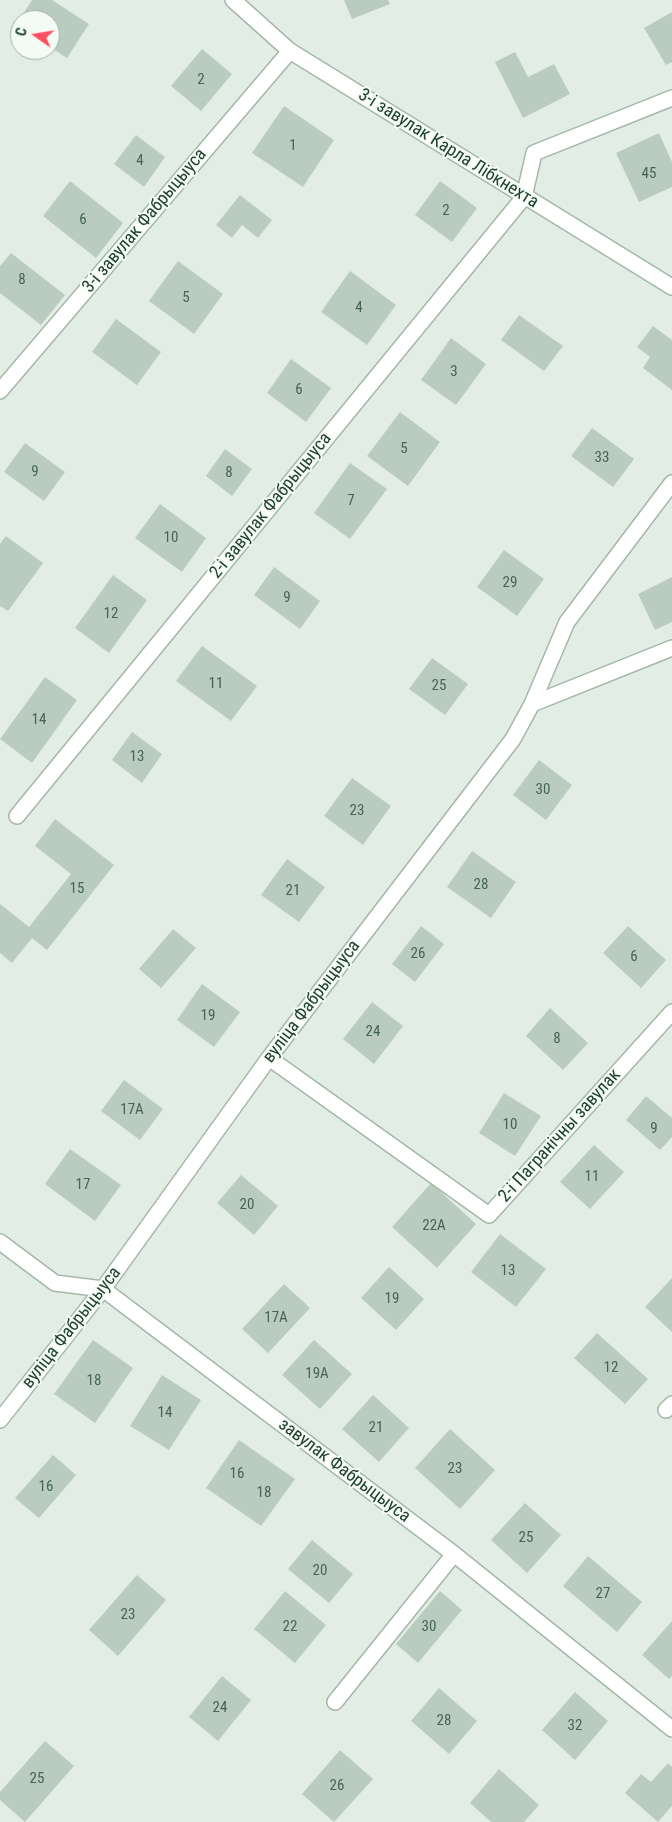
<!DOCTYPE html>
<html>
<head>
<meta charset="utf-8">
<style>
  body { margin:0 }
  #map { position:relative; width:672px; height:1822px; overflow:hidden; background:#e2eee5; font-family:"Roboto Condensed",sans-serif }
  canvas { display:block }
  .north { position:absolute; left:10px; top:10px; width:50px; height:50px; box-sizing:border-box; background:#f4faf5; border:1px solid #9fb0a5; border-radius:50%; rotate:283deg; font-size:14px; font-weight:700; line-height:20px; text-align:center; color:#20422d }
  .north::after { content:''; display:block; margin:auto; width:18px; height:22px; background:#ff505f; clip-path:polygon(50% 0,100% 100%,50% 72%,0 100%) }
</style>
</head>
<body>
<div id="map">
<canvas width="672" height="1822"></canvas>
<div class="north">С</div>
</div>
<script>
const g = document.querySelector('canvas').getContext('2d');
g.lineJoin = 'round';
function paint(path, color) {
  g.fillStyle = color;
  g.fill(path, 'evenodd');
}
function stroke(path, color, width, dash) {
  g.strokeStyle = color;
  g.lineWidth = width;
  g.lineCap = dash ? 'butt' : 'round';
  g.setLineDash(dash || []);
  g.stroke(path);
}
function write(font, color, halo, rows, align = 'center') {
  g.font = font + ' "Roboto Condensed",sans-serif';
  g.lineWidth = 4;
  g.setLineDash([]);
  g.textBaseline = 'middle';
  g.strokeStyle = halo;
  g.fillStyle = color;
  for (const [text, x, y, turn = 0] of rows) {
    g.save();
    g.translate(x, y);
    g.rotate((+turn || 0) * Math.PI / 180);
    g.textAlign = isNaN(turn) ? turn : align;
    if (halo) g.strokeText(text, 0, 0);
    g.fillText(text, 0, 0);
    g.restore();
  }
}
paint(new Path2D(`
  M32,0H52L89,24L67,58L50,47V20H20V27L16,25Z
  M344,0H388L390,4L352,19Z
  M672,12V62L666,65L644,28Z
  M202,49L232,74L201,111L171,86Z
  M515,52L528,77L554,64L570,94L523,118L495,62Z
  M284,106L334,140L303,187L252,153Z
  M659,133L672,162V187L639,202L616,153Z
  M136,135L165,157L144,187L114,164Z
  M70,181L123,223L96,258L43,216Z
  M440,181L477,208L452,242L415,215Z
  M240,195L272,220L258,238L242,225L232,238L216,225Z
  M11,253L65,295L41,325L0,293V266Z
  M178,261L223,294L194,334L149,301Z
  M350,271L396,305L367,345L321,312Z
  M519,315L563,346L544,371L501,340Z
  M116,319L161,352L137,385L92,352Z
  M653,326L672,340V390L643,368L650,357L637,347Z
  M451,338L486,364L456,405L421,380Z
  M291,359L331,388L306,422L267,393Z
  M400,412L440,442L408,486L367,456Z
  M592,428L634,459L613,487L571,456Z
  M25,443L65,472L44,501L4,472Z
  M225,449L252,469L232,496L206,476Z
  M350,463L387,489L350,539L314,513Z
  M160,504L206,538L182,572L135,538Z
  M6,536L43,563L8,611L0,606V544Z
  M504,550L544,579L517,616L477,587Z
  M274,567L320,601L300,629L254,595Z
  M113,575L147,600L109,653L75,628Z
  M672,577V622L655,630L638,594Z
  M202,646L257,686L231,721L176,681Z
  M432,658L468,684L445,715L409,689Z
  M45,677L77,700L32,763L0,739Z
  M132,732L162,754L142,783L112,760Z
  M539,760L572,785L546,820L513,795Z
  M352,778L391,806L363,845L324,816Z
  M55,819L114,865L47,950L32,938L12,963L0,953V904L29,927L71,874L35,846Z
  M472,851L516,882L491,918L447,887Z
  M287,859L325,887L299,922L261,895Z
  M421,926L444,944L415,982L392,964Z
  M628,926L666,960L641,988L603,953Z
  M173,929L196,948L161,988L139,969Z
  M202,984L240,1012L214,1047L177,1020Z
  M372,1002L403,1026L374,1064L343,1039Z
  M550,1008L588,1043L563,1070L526,1036Z
  M124,1080L163,1109L140,1140L101,1111Z
  M504,1093L541,1116L515,1156L479,1133Z
  M646,1096L672,1118V1137L660,1150L626,1120Z
  M594,1145L624,1172L590,1209L560,1182Z
  M70,1149L121,1185L95,1221L45,1184Z
  M241,1175L278,1206L254,1235L217,1203Z
  M431,1183L476,1224L437,1268L392,1227Z
  M500,1234L546,1269L516,1307L471,1272Z
  M389,1267L424,1299L396,1330L361,1298Z
  M672,1278V1332L645,1307Z
  M284,1284L310,1308L268,1353L242,1329Z
  M597,1333L648,1379L625,1404L574,1358Z
  M93,1340L133,1368L95,1423L54,1394Z
  M314,1340L352,1374L320,1409L282,1375Z
  M162,1375L201,1400L169,1450L130,1426Z
  M373,1395L409,1428L379,1462L342,1429Z
  M450,1429L495,1470L460,1509L415,1468Z
  M239,1440L295,1479L261,1526L206,1488Z
  M53,1455L76,1475L39,1518L15,1498Z
  M525,1503L561,1535L527,1573L491,1540Z
  M312,1540L353,1574L329,1603L288,1569Z
  M588,1556L642,1602L617,1632L563,1586Z
  M137,1575L166,1600L118,1656L89,1630Z
  M285,1591L326,1625L295,1663L254,1629Z
  M440,1591L462,1610L418,1663L396,1644Z
  M672,1621V1676L669,1679L642,1655Z
  M222,1676L251,1700L218,1741L189,1717Z
  M439,1688L477,1721L449,1754L411,1721Z
  M575,1692L608,1721L575,1760L542,1730Z
  M45,1741L74,1766L25,1822L0,1800V1792Z
  M340,1750L373,1779L334,1822L302,1794Z
  M668,1763L672,1767V1806L658,1822L625,1793L641,1774L651,1782Z
  M499,1769L539,1805L524,1822H491L470,1803Z`), '#baccbf');
const minor = new Path2D(`
  M233,0L290,51L672,287
  M0,391L290,51
  M532,704L567,622L672,483
  M17,816L524,197L534,153L672,98
  M269,1058L489,1215L672,1012
  M0,1242L55,1283L103,1289L454,1554L672,1729
  M666,1410L672,1404
  M0,1420L103,1289L269,1058L513,739L532,704L672,648
  M335,1702L454,1554`);
stroke(minor, '#a4b7aa', 18);
stroke(minor, '#fff', 15);
write('15px', '#466452', null, [
  ["2",201,80],
  ["1",293,146],
  ["4",140,161],
  ["45",649,174],
  ["2",446,211],
  ["6",83,220],
  ["8",22,280],
  ["5",186,298],
  ["4",359,308],
  ["3",454,372],
  ["6",299,390],
  ["5",404,449],
  ["33",602,458],
  ["9",35,472],
  ["8",229,473],
  ["7",351,501],
  ["10",171,538],
  ["29",510,583],
  ["9",287,598],
  ["12",111,614],
  ["11",216,684],
  ["25",439,686],
  ["14",39,720],
  ["13",137,757],
  ["30",543,790],
  ["23",357,811],
  ["28",481,885],
  ["15",77,889],
  ["21",293,891],
  ["26",418,954],
  ["6",634,957],
  ["19",208,1016],
  ["24",373,1032],
  ["8",557,1039],
  ["17А",132,1110],
  ["10",510,1125],
  ["9",654,1129],
  ["11",592,1177],
  ["17",83,1185],
  ["20",247,1205],
  ["22А",434,1226],
  ["13",508,1271],
  ["19",392,1299],
  ["17А",276,1318],
  ["12",611,1368],
  ["19А",317,1374],
  ["18",94,1381],
  ["14",165,1413],
  ["21",376,1428],
  ["23",455,1469],
  ["16",237,1474],
  ["16",46,1487],
  ["18",264,1493],
  ["25",526,1538],
  ["20",320,1571],
  ["27",603,1594],
  ["23",128,1615],
  ["22",290,1627],
  ["30",429,1627],
  ["24",220,1708],
  ["28",444,1721],
  ["32",575,1726],
  ["25",37,1779],
  ["26",337,1786]
]);
write('18px', '#20422d', '#f4faf5', [
  ["3-і завулак Карла Лібкнехта",448,149,32],
  ["3-і завулак Фабрыцыуса",145,221,-50],
  ["2-і завулак Фабрыцыуса",271,506,-51],
  ["вуліца Фабрыцыуса",312,1002,-53],
  ["2-і Пагранічны завулак",560,1136,-48],
  ["вуліца Фабрыцыуса",72,1328,-52],
  ["завулак Фабрыцыуса",344,1471,37]
]);
</script>
</body>
</html>
